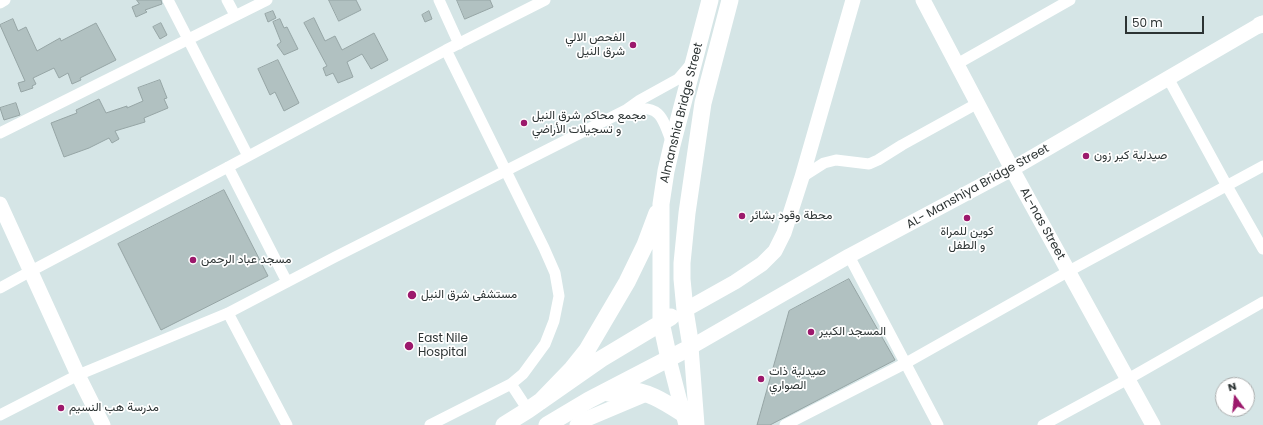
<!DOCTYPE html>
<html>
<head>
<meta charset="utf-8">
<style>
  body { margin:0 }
  #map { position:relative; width:1263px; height:425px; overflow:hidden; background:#d5e5e6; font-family:Poppins,sans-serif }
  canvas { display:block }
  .north { position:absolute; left:1215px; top:377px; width:40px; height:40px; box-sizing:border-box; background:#fff; border:1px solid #abadad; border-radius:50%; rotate:345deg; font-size:11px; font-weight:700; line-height:16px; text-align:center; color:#2c3333 }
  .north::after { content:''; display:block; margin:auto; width:14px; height:18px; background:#9c196c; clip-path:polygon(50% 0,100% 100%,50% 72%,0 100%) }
  .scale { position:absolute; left:1125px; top:16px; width:79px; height:18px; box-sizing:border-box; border:2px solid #2c3333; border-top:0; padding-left:5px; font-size:12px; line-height:14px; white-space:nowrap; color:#2c3333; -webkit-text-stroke:3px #fff; paint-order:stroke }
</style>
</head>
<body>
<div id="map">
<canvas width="1263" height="425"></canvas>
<div class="north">N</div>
<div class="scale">50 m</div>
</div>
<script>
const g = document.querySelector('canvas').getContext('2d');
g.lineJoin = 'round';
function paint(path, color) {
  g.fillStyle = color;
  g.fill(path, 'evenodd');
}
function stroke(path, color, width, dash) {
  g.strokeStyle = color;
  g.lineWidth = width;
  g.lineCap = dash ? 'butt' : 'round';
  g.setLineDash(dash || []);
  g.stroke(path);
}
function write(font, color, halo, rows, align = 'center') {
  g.font = font + ' Poppins,Vazirmatn,sans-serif';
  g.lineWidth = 3.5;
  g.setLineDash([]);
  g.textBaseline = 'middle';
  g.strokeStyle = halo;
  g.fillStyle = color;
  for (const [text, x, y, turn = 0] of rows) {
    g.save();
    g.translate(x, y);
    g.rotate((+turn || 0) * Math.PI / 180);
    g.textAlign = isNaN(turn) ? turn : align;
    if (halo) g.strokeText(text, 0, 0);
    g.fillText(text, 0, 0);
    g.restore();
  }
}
const building = new Path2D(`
  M137,0H161L162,4L145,10L147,12L136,17L132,7L139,4Z
  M329,0H356L361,10L339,21Z
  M457,0H490L493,7L465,19Z
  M273,11L276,18L268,22L265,14Z
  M429,11L432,19L425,22L422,15Z
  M314,18L325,41L335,36L342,50L374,33L388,60L371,69L362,54L347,62L353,77L338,83L333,73L326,76L323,68L327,66L304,23Z
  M13,19L18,31L26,27L37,51L60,38L61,41L96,23L116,60L80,78L81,80L72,84L68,73L59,78L54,68L33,78L36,84L32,86L33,88L21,92L18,83L25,81L0,25Z
  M280,19L284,28L287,27L298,49L284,55L277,45L281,42L273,22Z
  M161,23L167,35L160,39L153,27Z
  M278,60L299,103L284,111L275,92L270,95L258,69Z
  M160,80L167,98L164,99L168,108L144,118L145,122L115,131L119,139L112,143L109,138L89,148L64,157L51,123L77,113L76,110L99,99L106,113L127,106V108L143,101L138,88Z
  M16,103L20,115L4,120L0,108Z
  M224,190L268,276L161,330L118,244Z
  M849,279L895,360L770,425H757L789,311Z`);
paint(building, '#b1c1c1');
stroke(building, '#96a5a5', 1);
stroke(new Path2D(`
  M168,0L248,156
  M227,0L235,15
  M439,0L459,44
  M0,3L5,0
  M957,64L1070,0
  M1168,78L1227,186L1263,249
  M629,110C660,103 663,118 672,144
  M0,133L267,0
  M228,167L287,282
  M802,177L824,163L836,160L869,164L878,160L902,145L978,103
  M849,256L938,425
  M0,288L31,271L228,167L446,50L545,0
  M228,313L287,425
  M511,384L528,410
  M0,415L78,375L228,313L335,257L626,110L640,100L678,79L691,64
  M430,425L511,384L523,374L545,344L554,321L559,296L555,273L544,248L446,50
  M785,425L906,363L1069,271L1263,166
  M1043,425L1128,379L1263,302`), '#fff', 11);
stroke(new Path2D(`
  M923,0L1012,169L1153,425
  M0,204L78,375L103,425
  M685,310L735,282L762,264L775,251L784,233L802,177L853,0
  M669,359L686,425
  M577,425L589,418L646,394
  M697,425L691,347L849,256L1012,169L1263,23`), '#fff', 15);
stroke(new Path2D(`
  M1260,25L1263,24
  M669,359L661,322V204L666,171L672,145L710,0
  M608,393C613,392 618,391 624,390C645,389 665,402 682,413
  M541,401L571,370L587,350L627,282L645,245L657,213
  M504,425L528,410L601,359L671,317
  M547,425L589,400L691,347L685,310L682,279V263L687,213L703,103L730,0`), '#fff', 17);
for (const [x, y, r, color] of [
  [633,45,4,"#9c196c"],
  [524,123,4,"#9c196c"],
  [1086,156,4,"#9c196c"],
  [742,216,4,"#9c196c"],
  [967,218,4,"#9c196c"],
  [193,260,4,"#9c196c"],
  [412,295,5,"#9c196c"],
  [811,332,4,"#9c196c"],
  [409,346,5,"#9c196c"],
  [761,379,4,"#9c196c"],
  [61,408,4,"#9c196c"]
]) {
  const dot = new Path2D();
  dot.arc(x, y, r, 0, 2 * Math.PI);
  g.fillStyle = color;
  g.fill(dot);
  stroke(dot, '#fff', 1.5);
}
write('12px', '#2c3333', '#fff', [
  ["الفحص الالي",625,38,"right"],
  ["شرق النيل",625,52,"right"],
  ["مجمع محاكم شرق النيل",532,116],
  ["و تسجيلات الأراضي",532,130],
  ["صيدلية كير زون",1094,156],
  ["محطة وقود بشائر",750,216],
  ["كوين للمراة",967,232,"center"],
  ["و الطفل",967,246,"center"],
  ["مسجد عباد الرحمن",201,260],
  ["مستشفى شرق النيل",421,295],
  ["المسجد الكبير",819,332],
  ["East Nile",418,339],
  ["Hospital",418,353],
  ["صيدلية ذات",769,372],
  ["الصواري",769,386],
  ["مدرسة هب النسيم",69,408]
], 'left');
write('12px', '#2c3333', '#fff', [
  ["Almanshia Bridge Street",682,113,-76],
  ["AL- Manshiya Bridge Street",978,187,-29],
  ["AL-nas Street",1042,224,61]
]);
</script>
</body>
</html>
